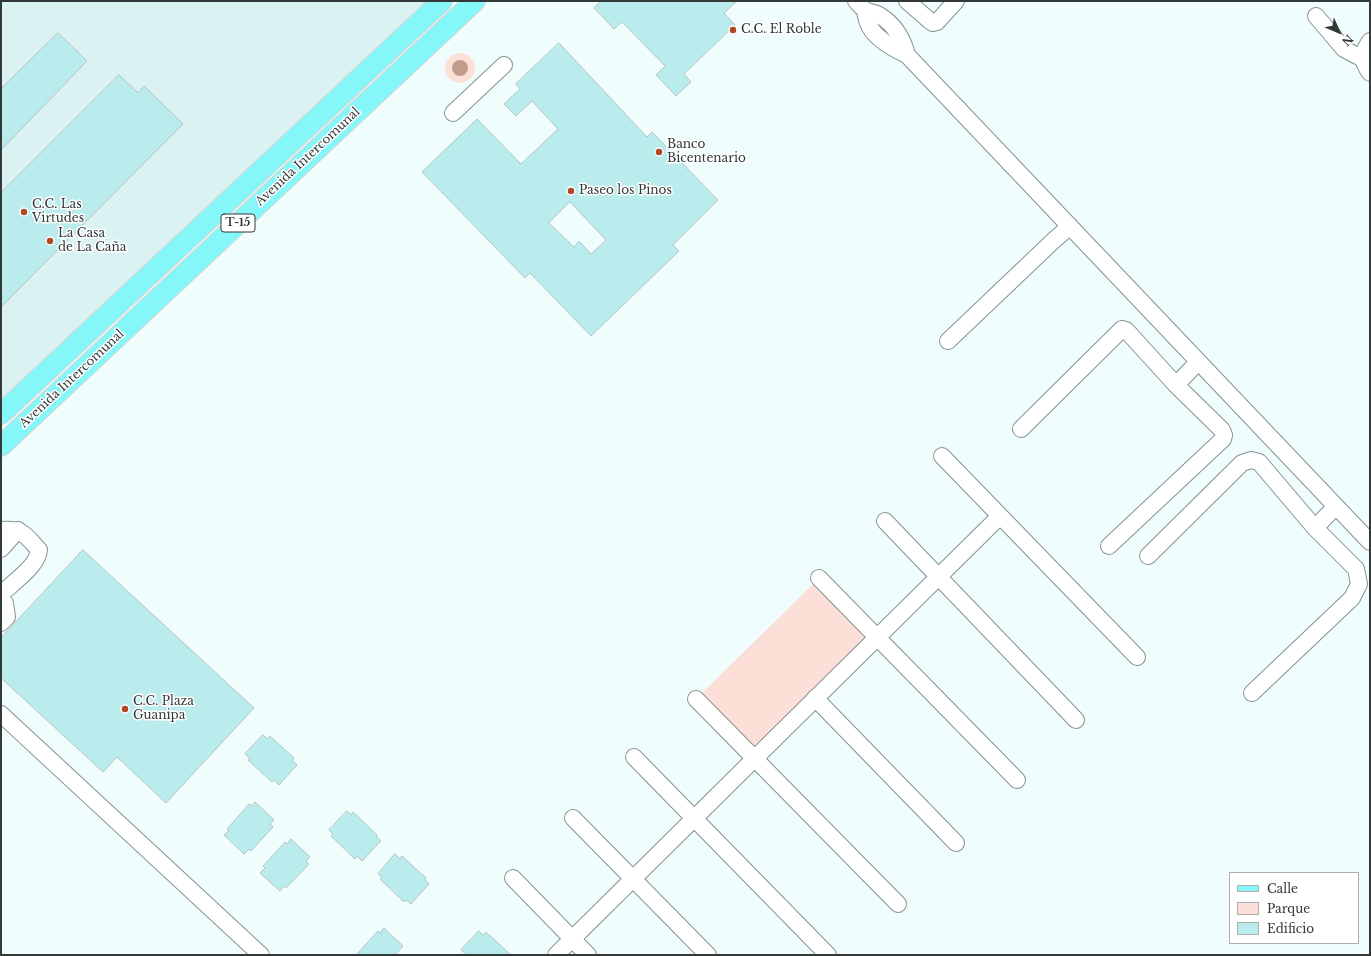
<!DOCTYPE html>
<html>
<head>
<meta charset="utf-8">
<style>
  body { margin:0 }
  #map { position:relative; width:1371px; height:956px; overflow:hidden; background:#f0fdfd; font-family:"Libre Baskerville",serif }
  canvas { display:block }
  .frame { position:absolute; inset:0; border:2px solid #333838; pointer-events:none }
  .legend { position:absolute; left:1229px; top:872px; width:130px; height:72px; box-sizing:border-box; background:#fff; border:1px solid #adafaf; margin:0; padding:5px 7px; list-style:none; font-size:12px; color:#333838 }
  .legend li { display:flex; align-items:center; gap:8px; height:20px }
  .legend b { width:20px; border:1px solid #adafaf }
  .north { position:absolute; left:1319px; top:12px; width:40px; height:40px; -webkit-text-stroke:3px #fff; paint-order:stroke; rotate:134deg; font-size:11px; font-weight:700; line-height:16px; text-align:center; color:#333838 }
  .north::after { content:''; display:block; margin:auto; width:14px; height:18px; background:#333838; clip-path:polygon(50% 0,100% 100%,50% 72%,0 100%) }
</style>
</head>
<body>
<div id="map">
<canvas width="1371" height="956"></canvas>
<div class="frame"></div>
<ul class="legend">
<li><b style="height:5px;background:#85f7f9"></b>Calle</li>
<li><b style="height:11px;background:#fce0d7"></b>Parque</li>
<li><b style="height:11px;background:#bbeced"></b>Edificio</li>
</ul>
<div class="north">N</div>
</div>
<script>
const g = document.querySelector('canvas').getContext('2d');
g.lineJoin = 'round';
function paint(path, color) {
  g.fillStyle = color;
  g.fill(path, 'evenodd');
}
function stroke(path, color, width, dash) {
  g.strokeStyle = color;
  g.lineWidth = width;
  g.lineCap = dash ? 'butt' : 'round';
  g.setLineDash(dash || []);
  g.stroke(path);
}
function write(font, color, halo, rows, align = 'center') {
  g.font = font + ' "Libre Baskerville",serif';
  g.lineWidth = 3;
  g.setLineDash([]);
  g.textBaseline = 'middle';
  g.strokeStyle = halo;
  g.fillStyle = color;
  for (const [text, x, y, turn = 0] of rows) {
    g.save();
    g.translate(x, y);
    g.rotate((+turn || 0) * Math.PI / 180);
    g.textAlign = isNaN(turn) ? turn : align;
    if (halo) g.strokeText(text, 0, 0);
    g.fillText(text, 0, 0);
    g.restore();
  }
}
paint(new Path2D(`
  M1,1H455L1,427Z`), '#dbf2f2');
paint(new Path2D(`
  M445 68a15 15 0 1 1 30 0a15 15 0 1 1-30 0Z
  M819,578L877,637L754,758L696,699Z`), '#fce0d7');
paint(new Path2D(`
  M452 68a8 8 0 1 1 16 0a8 8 0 1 1-16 0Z`), '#c29b8f');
const building = new Path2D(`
  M602,1H737L724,13L735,25L684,74L691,82L676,96L656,75L665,66L622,22L614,29L594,8Z
  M58,33L87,61L1,150V89Z
  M559,43L647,137L652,132L718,200L673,245L679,251L591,336L530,273L525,278L422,172L477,119L521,164L558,129L532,101L516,116L504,104L520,89L516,84ZM570,202L606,240L591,254L579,241L574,247L549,223Z
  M119,75L138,93L144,86L183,124L1,307V193Z
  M83,550L254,708L166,803L117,757L103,772L1,678V638Z
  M263,735L268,739L270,736L294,758L292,760L297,765L279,785L274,780L272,782L248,760L250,758L245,754Z
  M255,802L274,820L270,824L273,827L251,851L249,849L244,854L224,835L229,831L227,829L249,804L252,806Z
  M347,811L351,815L353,812L377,835L376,836L381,841L362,861L357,856L355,859L331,836L333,834L329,830Z
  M291,839L310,857L306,861L309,864L286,888L284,886L280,891L260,873L265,868L263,866L285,842L287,844Z
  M395,854L400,859L402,856L426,878L425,880L429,884L411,904L406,900L404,902L380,879L382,877L378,874Z
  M384,928L403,946L395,955H356L378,931L380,933Z
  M479,931L483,935L486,932L511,955H467L461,950Z`);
paint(building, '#bbeced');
stroke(building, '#b6c3c3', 1);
const minor = new Path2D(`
  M856,1C859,4 862,8 865,10C869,13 875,12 879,15C894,24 903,39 907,55
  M907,1L930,21L933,23L937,22L956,1
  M865,10C866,14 866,19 868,23C873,37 894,49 907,55L1370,542
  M1316,16L1344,49L1363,59
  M1370,41C1361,54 1361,60 1370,73
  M453,113L504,65
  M948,341L1052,242L1070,226
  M1176,385L1198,362
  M1021,429L1122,329L1126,330L1176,385L1222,430L1224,435L1223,439L1109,546
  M942,456L1137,657
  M885,521L1076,720
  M1315,528L1336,506
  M1,530C23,528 25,535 39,550C37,566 18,578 7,589
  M1,549L18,530
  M1148,556L1242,463L1251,460L1259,462L1315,528L1356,569L1359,584L1352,598L1252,693
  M819,578L1017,780
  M1,599L5,603L7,617L1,623
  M815,698L956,843
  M696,699L898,904
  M1,714L261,955
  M634,757L828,955
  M573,818L708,955
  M513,878L588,955
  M556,955L1000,516`);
const major = new Path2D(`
  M1,414L442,1
  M1,446L475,1`);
stroke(minor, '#869292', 18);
stroke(major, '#d6d7d7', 22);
stroke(minor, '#fff', 16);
stroke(major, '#85f7f9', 20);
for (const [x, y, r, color] of [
  [733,30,4,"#b04826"],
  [659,152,4,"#b04826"],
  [571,191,4,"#b04826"],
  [24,212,4,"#b04826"],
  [50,241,4,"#b04826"],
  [125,709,4,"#b04826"]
]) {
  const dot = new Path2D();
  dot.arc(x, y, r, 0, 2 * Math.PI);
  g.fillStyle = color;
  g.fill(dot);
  stroke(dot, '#fff', 1.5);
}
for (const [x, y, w] of [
  [238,223,34]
]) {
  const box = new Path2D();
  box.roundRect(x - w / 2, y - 9, w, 18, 3);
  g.fillStyle = '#fff';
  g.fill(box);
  stroke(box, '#333838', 1);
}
write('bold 11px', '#333838', null, [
  ["T-15",238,223]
]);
write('12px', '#333838', '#fff', [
  ["C.C. El Roble",741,30],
  ["Banco",667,145],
  ["Bicentenario",667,159],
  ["Paseo los Pinos",579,191],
  ["C.C. Las",32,205],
  ["Virtudes",32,219],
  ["La Casa",58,234],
  ["de La Caña",58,248],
  ["C.C. Plaza",133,702],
  ["Guanipa",133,716]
], 'left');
write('12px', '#333838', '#fff', [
  ["Avenida Intercomunal",308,157,-43],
  ["Avenida Intercomunal",72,379,-43]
]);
</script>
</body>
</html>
